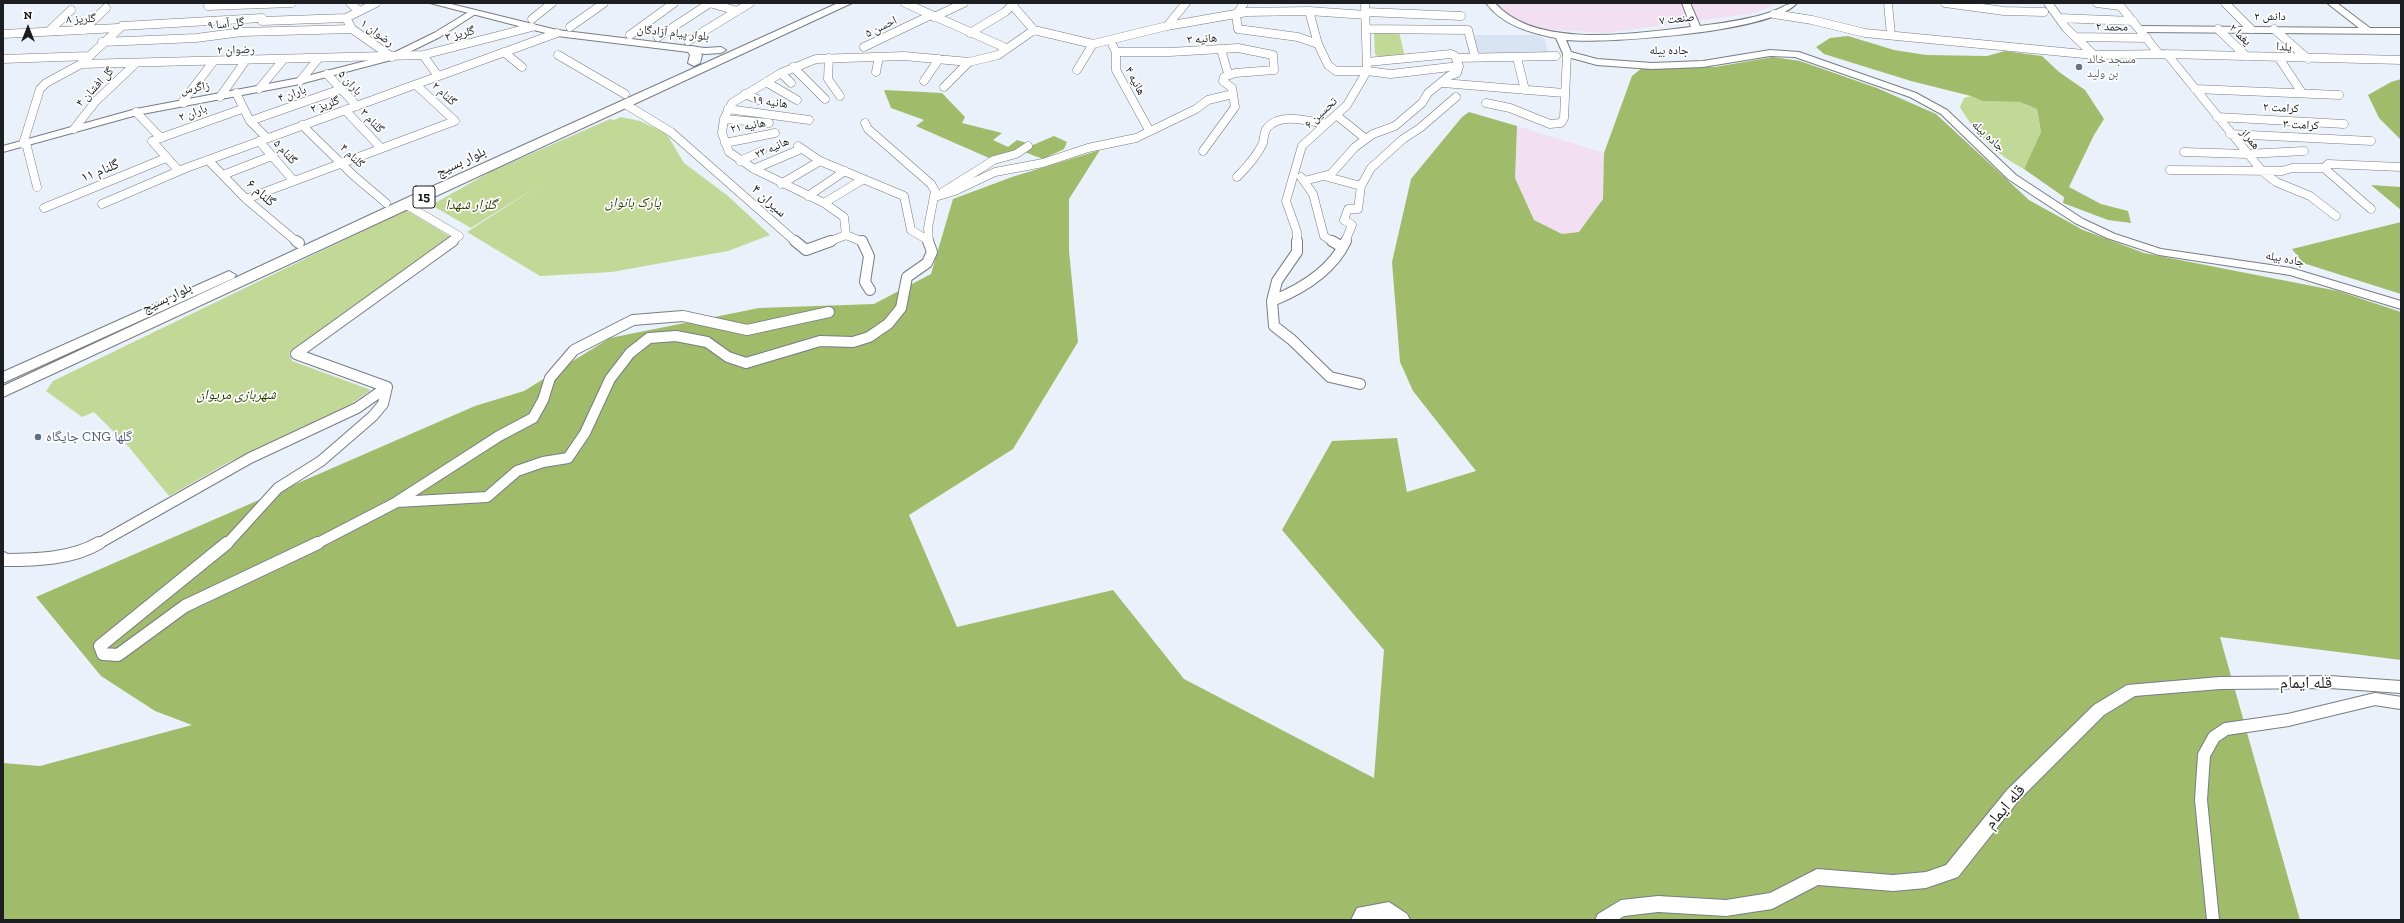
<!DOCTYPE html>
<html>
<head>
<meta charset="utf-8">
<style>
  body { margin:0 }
  #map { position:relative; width:2404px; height:923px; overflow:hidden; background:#eaf1fa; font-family:"Zilla Slab",serif }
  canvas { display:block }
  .frame { position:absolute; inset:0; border:4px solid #1c1e21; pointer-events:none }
  .north { position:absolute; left:8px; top:8px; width:40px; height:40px; -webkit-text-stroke:3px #fefefe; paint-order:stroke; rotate:0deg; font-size:11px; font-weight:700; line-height:16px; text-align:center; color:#1c1e21 }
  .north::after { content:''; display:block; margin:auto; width:14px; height:18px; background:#1c1e21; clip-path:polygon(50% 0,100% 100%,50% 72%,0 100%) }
</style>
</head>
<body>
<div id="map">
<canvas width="2404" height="923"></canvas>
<div class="frame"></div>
<div class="north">N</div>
</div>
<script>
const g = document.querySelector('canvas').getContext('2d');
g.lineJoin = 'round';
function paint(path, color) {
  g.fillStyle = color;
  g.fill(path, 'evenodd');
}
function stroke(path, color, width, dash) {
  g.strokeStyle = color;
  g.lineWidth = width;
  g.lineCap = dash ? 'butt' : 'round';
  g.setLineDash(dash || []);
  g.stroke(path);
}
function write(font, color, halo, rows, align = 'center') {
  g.font = font + ' "Zilla Slab","Noto Naskh Arabic",serif';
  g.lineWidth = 3.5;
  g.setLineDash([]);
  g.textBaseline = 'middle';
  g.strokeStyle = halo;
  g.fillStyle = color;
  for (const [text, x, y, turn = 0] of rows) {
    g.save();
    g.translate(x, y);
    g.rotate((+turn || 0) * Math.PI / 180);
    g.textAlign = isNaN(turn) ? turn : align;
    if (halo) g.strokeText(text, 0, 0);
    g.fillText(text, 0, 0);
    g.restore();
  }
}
paint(new Path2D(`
  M1473,35H1539L1545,40L1549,56L1478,55Z`), '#d9e4f3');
paint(new Path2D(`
  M1496,3H1779L1755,13L1605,33L1541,29L1510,17Z
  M1517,126L1604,153L1603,199L1579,232L1562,234L1534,220L1515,178Z`), '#f2e0f2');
paint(new Path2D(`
  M1374,31L1399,32L1405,57L1380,58L1375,54Z
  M1971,96L1982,101L2020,102L2037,109L2041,132L2024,169C1997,155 1975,134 1960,107L1964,98Z
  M621,117L640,121L666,133L684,163L728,196L770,235L728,251L612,272L540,276L467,232L543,183L471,228L433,206L435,203L492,171L610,119L614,120Z
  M406,210L451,237L289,353L292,361L371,390L344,409L229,462L169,496L128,446L94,412L82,417L46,391L53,381Z`), '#c1d897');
paint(new Path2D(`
  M1848,36L1894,50L1926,55L1987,56L2005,51L2042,56L2059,72L2085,90L2104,119L2094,135L2069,187L2101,204L2128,211L2131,223L2108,220L2063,203L2064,197L2024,169L2041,132L2037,109L2020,102L1982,101L1971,96L1911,81L1824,54L1816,47L1830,38Z
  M1773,57L1800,61L1877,88L1936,114L2029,200L2083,230L2144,253L2338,291L2401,312V660L2220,637L2300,920H3V763L40,766L192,725L155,711L101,676L36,597L475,406L524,391L610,338L759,308L874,304L931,274L953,199L1012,177L1100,150L1069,199V251L1078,342L1013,449L909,515L957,627L1113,590L1184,679L1374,778L1384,650L1282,530L1332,441L1397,438L1407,492L1476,471L1413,391L1400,362L1392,262L1411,179L1462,117L1469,112L1517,126L1515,178L1534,220L1562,234L1579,232L1603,199L1604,153L1632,76L1642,68L1715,67Z
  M2401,79V140L2379,118L2368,95L2391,82Z
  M884,90L942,93L965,117L962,123L1002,133L993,140L1008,147L1017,140L1033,145L1054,136L1067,142L1064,149L1043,159L1019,150L989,158L916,126L924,120L891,108Z
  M2371,185L2401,187V210Z
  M2401,222V294L2303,263L2292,249Z`), '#a0bb6a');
const minorFar2 = new Path2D(`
  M350,3L359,11
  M376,3L346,18L352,29L392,57
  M905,3L1006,48
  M1244,3L1236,15L1238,29L1298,37L1318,44
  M1888,3L1891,35
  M1945,3L2004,11L2044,12
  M2048,3L2066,28L2094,55
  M2097,3L2120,6
  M2118,3L2159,54
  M2225,3L2251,29
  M208,6L292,3
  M1013,6L1034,30L1093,44L1167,26L1247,12L1309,11L1366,15
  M1309,11L1318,44L1328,65L1336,71H1367L1391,74L1459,66
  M1366,12L1461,16
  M1774,14L1812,20L1865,33L2094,55L2167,54L2401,60
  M934,17L964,3
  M2059,18L2133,21
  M532,19L552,3
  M1167,26L1186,3
  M570,27L604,3
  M1367,29L1468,30L1475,57
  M2218,29L2246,56
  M2274,29L2308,59
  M83,30L106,8
  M49,31L71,10
  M970,33L1005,12L1014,3
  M3,34L118,28
  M630,35L674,3
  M658,37L710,3L737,11
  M2076,37L2147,38
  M688,41L750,3
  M102,42L196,38L242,32L352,29
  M1113,46L1116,52V70L1149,130
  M864,47L929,16
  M1221,49L1227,70
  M504,52L522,67
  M1116,52H1170L1238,48L1273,55L1274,70L1235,73L1224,77L1223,81L1232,88L1235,107L1203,151
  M2167,54L2262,171L2276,182L2310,196L2336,216
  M423,55L438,76
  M558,55L625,94
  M829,58L828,79L840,96
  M1456,58L1556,56
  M1517,58L1525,90
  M2279,58L2302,93
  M3,59L89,56
  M81,64L423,55L532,27
  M793,67L825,99
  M1077,70L1093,44
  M876,72L879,57
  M781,73L791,83
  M327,74L357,106
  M300,81L318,59
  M924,81L939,59
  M766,82L797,100
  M1443,83L1564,93
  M944,87L969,62
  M259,89L283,60
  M2195,89L2339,95
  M236,93L250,121L267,138
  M745,94L759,100
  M220,97L246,60
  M184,103L183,101L213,62
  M1486,103L1510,108L1550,124L1561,123L1564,118L1567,54
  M625,104L671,132L796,242
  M728,109L809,120
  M345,110L381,148
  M136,112L161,138
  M1336,115L1366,139
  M2217,117L2344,124
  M724,119L769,123
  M250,121L341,89
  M865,123L868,129L931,184L935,191L928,228L929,242
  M302,125L353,175L386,203
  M74,129L96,101L135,64
  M2230,134L2371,141
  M259,141L293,180
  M26,143L37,187
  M725,143L775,133
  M23,144L40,89L46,83L81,64L122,26L262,18V21L346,18
  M798,146L820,161L904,196L911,230L926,239
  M2184,152L2247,154L2304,151
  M208,160L246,199L297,242
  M740,161L762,151
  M2324,168L2328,164L2401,167
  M754,169L801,149
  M2170,170L2282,171L2292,168H2324L2371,209
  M179,171L152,141L242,109
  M223,175L272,156
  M1324,176L1361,186
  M1237,177C1247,167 1257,156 1263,143C1264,138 1264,132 1267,128C1280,112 1309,121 1326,124
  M1301,177L1313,194L1324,236L1333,242
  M1304,181L1331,174L1355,147L1373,134L1395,126L1422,103L1428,93L1449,76L1457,73L1459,66L1455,56L1451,54L1367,62
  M781,184L820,161
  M943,192L994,160L1016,154L1028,146
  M808,196L845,171
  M935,197L955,191L995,172L1043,163L1088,148L1136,138L1196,109L1208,100L1233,94
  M246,199L455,121L416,85
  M824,203L862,180
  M102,204L186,168L557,33
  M405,204L459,236L451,242
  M44,208L166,158
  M846,235L844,217L824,203L754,169L729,152L722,133L724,119L732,103L781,73L816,59L904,56L969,62L998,55L1034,30
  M828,242L846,235L863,242
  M1297,242V232L1286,201L1302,146L1347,105L1367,71L1365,3
  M1345,242L1352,225L1344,220L1348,209H1358L1361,186L1371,168L1403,139L1420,128L1456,97`);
const minorFar1 = new Path2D(`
  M296,241L299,243
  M795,241L806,250L831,241
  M862,241L869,256L865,282L870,290
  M1332,241L1342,247
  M1346,241C1332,271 1302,289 1272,301L1274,326L1292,340L1330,377L1360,384
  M1272,301L1277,281L1297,252V241
  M398,501L499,436L533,418L543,400L550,378L574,350L633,320L683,316L747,330L829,312
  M98,544L250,458L357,408L387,387L296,354L453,241
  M227,544L278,488L321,461L373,416L383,404L387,387
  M316,544L397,502L487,497L517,471L543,462L568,458L585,433L610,379L630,353L649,338L676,336L707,342L728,357L746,363L820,341L853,342L869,337L888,324L901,308L907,277L927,263L932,252L928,241`);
const minor = new Path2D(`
  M227,543L100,646L103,654L118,655L185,606L318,543
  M3,558L5,560C36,560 72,559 99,543
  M2213,920L2201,800L2204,755L2214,737L2226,729L2288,720L2375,699L2401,703`);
const tertiary = new Path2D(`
  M1486,3H1495C1536,50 1635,33 1691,27L1682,3H1690L1700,26C1723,23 1746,20 1768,13C1780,10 1785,3 1797,3C1773,32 1606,44 1566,40L1571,52L1597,59L1652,63L1703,61L1770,50L1799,52L1916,93L1947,110L2016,175L2083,219L2115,234L2161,249L2291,268L2401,301V309L2290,275L2159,255L2107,238L2075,223L2008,179L1941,114L1910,97L1795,57L1770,56L1703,67L1652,69L1597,65L1564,56L1556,38C1530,33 1502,25 1486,3Z
  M2327,3H2337L2370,28H2401V34L2140,32L2135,29L2140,26L2359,28Z
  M470,11L477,13L440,37L395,59L300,84L137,115L3,152V146L136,109L299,78L389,55L434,33Z
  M2330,676L2401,681V693L2330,688L2220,689L2135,696L2104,715L2019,800L1958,877L1926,888L1893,891L1818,885L1772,909L1726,916L1658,912L1624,916L1618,920H1595L1598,914L1621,900L1658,896L1726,900L1770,893L1817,869L1893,875L1926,872L1946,865L2007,790L2094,705L2127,685L2220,677Z
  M1389,902L1407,914L1410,920H1351L1357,908Z`);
const secondary = new Path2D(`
  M430,3H447L557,30L705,48L721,47L726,50L721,53L705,54L557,36Z`);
const primary = new Path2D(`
  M838,3H852L3,397V386L400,201Z
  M692,46L696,47L702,55L700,63L694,66L688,63L690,55L686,49Z
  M229,271L236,275L234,278L3,383V372Z`);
stroke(minorFar2, '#777d84', 9);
stroke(minorFar1, '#777d84', 12);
stroke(minor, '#777d84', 14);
stroke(tertiary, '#777d84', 2);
stroke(secondary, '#777d84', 2);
stroke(primary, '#777d84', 2);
stroke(minorFar2, '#fff', 8);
stroke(minorFar1, '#fff', 10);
stroke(minor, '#fff', 12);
paint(tertiary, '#fff');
paint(secondary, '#fff');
paint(primary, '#fff');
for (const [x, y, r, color] of [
  [2079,67,4,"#6b7280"],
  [38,437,4,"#5c6f8a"]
]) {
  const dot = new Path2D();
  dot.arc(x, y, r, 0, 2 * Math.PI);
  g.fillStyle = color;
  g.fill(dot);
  stroke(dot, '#fefefe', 1.5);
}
write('12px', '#1c1e21', '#fefefe', [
  ["دانش ۲",2270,17],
  ["گلریز ۸",81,19,-2],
  ["صنعت ۷",1677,19,-7],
  ["گل آسا ۹",226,24,-6],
  ["احسن ۵",881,27,-26],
  ["محمد ۲",2112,27,1],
  ["رضوان ۱",377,33,36],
  ["بلوار پیام آزادگان",673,33,6],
  ["گلریز ۳",460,34,-14],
  ["یغما ۲",2240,35,44],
  ["هانیه ۳",1202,39,-4],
  ["یلدا",2284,47,3],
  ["رضوان ۲",236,50,-2],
  ["جاده بیله",1669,51],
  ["هانیه ۴",1135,81,62],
  ["باران ۵",350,83,48],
  ["گل افشان ۴",95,87,-47],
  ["زاگرس",195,88,-10],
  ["باران ۴",292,94,-19],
  ["گلنام ۲",444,94,43],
  ["هانیه ۱۹",770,102,8],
  ["گلریز ۲",325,105,-19],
  ["کرامت ۲",2281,108,3],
  ["باران ۲",193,113,-20],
  ["تحسین ۶",1321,113,-43],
  ["گلنام ۳",372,121,47],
  ["کرامت ۳",2301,125,3],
  ["هانیه ۲۱",748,126,-11],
  ["جاده بیله",1988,136,43],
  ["همراز",2250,139,50],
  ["هانیه ۲۳",772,148,-24],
  ["گلنام ۵",285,152,48],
  ["گلنام ۴",352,156,44],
  ["جاده بیله",2285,259,11]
]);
write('12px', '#5b616d', '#fefefe', [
  ["مسجد خالد",2087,60],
  ["بن ولید",2087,74]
], 'left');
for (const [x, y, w] of [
  [424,197,22]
]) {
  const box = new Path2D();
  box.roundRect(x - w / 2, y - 11, w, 22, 3);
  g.fillStyle = '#fefefe';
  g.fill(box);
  stroke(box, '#1c1e21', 1);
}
write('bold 13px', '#1c1e21', null, [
  ["15",424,197]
]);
write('14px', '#1c1e21', '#fefefe', [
  ["بلوار بسیج",461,162,-25],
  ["گلنام ۱۱",100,171,-22],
  ["گلنام ۶",261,193,42],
  ["سیران ۴",769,201,42],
  ["بلوار بسیج",167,298,-25]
]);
write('italic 14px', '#2e3e00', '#fefefe', [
  ["پارک بانوان",633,203],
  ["گلزار شهدا",471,205],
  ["شهربازی مریوان",236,395]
]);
write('14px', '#4e5e75', '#fefefe', [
  ["جایگاه CNG گلها",46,437]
], 'left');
write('17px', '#1c1e21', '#fefefe', [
  ["قله ایمام",2306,683],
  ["قله ایمام",2005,807,-49]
]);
</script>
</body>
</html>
